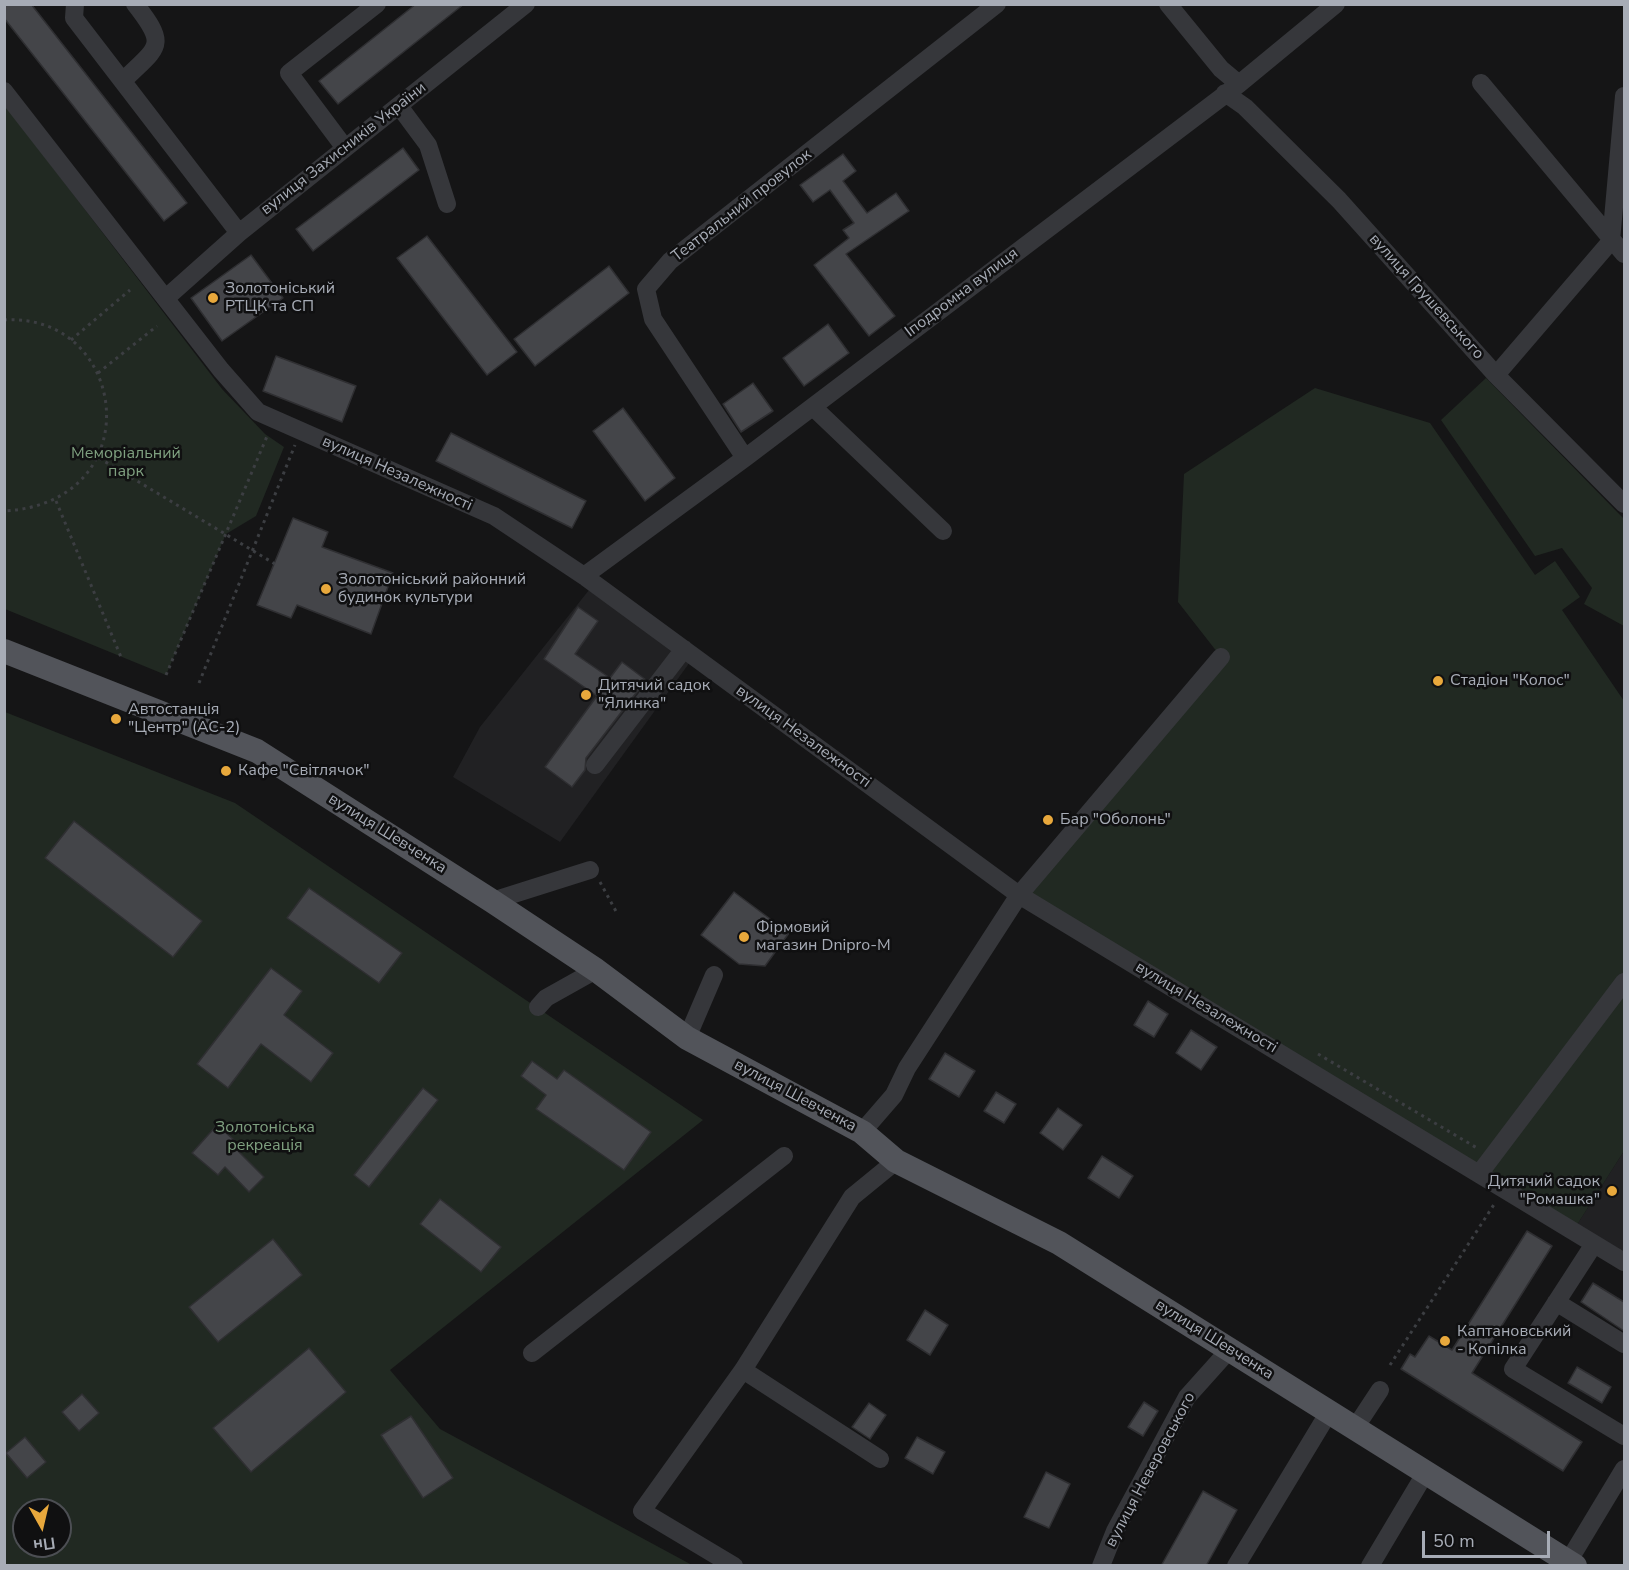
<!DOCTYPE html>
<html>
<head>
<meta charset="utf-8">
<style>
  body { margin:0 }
  #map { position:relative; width:1629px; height:1570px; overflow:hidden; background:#151516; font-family:"Nunito Sans",sans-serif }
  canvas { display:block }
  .frame { position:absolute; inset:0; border:6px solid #a7acb6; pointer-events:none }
  .north { position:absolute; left:12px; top:1498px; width:60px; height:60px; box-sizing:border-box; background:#101011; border:2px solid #4c4e53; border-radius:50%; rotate:172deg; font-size:16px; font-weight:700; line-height:24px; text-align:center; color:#a7acb6 }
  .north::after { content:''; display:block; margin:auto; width:21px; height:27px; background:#e8a83c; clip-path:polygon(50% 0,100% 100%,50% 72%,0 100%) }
  .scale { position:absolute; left:1422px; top:1531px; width:128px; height:27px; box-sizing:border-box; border:3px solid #a7acb6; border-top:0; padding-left:8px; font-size:18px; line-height:21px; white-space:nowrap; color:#a7acb6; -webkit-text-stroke:4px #101011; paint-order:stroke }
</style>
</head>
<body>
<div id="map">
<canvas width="1629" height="1570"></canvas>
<div class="frame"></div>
<div class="north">Пн</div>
<div class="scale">50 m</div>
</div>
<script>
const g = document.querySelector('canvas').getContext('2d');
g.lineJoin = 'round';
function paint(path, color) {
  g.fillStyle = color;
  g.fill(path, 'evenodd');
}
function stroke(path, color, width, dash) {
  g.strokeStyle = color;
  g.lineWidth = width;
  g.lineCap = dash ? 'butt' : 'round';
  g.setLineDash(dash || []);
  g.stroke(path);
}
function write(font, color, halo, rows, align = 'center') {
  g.font = font + ' "Nunito Sans",sans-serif';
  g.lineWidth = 5;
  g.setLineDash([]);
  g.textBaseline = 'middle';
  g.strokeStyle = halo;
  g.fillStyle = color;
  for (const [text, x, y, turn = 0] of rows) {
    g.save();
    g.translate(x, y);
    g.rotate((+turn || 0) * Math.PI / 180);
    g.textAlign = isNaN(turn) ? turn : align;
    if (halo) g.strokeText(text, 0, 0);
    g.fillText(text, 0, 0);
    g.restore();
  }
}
paint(new Path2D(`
  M589,590L690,662L560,842L453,777L480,727Z
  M1624,1151V1262L1573,1231Z`), '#212123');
paint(new Path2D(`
  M5,105L222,389L265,434L284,447L256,516L226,534L166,675L5,609Z
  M1486,378L1624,519V626L1584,604L1592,588L1562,548L1535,556L1441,420Z
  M1315,388L1430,423L1535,575L1555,561L1580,597L1562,610L1624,701V1151L1573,1231L1019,895L1221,657L1178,602L1184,474Z
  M5,712L235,803L703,1120L390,1370L440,1429L692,1565H5ZM24,1510H60V1546H24Z`), '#212922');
const building = new Path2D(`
  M4,4H31L187,203L164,221L4,18Z
  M416,4H464L338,104L319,81Z
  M403,148L419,170L313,251L296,229Z
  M843,154L856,171L843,181L867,213L896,193L909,211L846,254L895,316L869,336L814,265L849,238L843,230L854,223L830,190L813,202L800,185Z
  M427,236L517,352L487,375L397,258Z
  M251,255L283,298L222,341L191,298Z
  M609,266L629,293L535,366L514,339Z
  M828,324L849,353L804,386L783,358Z
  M276,356L356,386L342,422L263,391Z
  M753,383L773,411L741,432L723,404Z
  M623,408L675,478L645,501L593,431Z
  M451,433L586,501L572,528L436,461Z
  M293,518L328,532L322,547L393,573L371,634L297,605L291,618L257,605Z
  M578,607L598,621L575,654L610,678L622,662L646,680L586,758L585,770L572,787L545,767L597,696L544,659Z
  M74,821L202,921L173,957L45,858Z
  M309,888L402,953L379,983L287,918Z
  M734,892L789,933L765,966L739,964L701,935Z
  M271,968L302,991L284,1015L333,1053L311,1082L261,1044L228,1088L197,1064Z
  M1148,1001L1168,1014L1154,1037L1134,1025Z
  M1191,1030L1217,1047L1201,1070L1176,1053Z
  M945,1053L975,1071L959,1097L929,1079Z
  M532,1061L557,1079L564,1070L651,1132L624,1170L536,1109L546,1095L521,1076Z
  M423,1088L438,1100L369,1187L354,1175Z
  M996,1092L1016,1104L1004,1123L984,1111Z
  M1058,1108L1082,1125L1063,1150L1040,1133Z
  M217,1125L243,1148L239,1152L264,1177L249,1192L225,1167L218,1175L192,1153Z
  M1102,1156L1133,1176L1119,1198L1088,1178Z
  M440,1199L501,1247L481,1272L420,1224Z
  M1527,1231L1552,1246L1472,1373L1582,1442L1563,1471L1401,1369L1410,1354L1415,1357L1429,1336L1452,1350Z
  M273,1239L302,1275L218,1342L189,1307Z
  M1593,1283L1624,1302V1331L1581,1302Z
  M925,1310L948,1325L930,1355L907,1340Z
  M309,1348L346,1392L251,1472L213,1428Z
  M1577,1367L1611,1387L1602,1403L1568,1383Z
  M82,1394L99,1413L79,1431L62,1412Z
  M1144,1402L1158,1411L1143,1436L1128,1427Z
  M869,1403L886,1415L870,1439L852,1427Z
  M411,1416L453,1478L423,1498L381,1435Z
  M25,1437L46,1462L27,1478L6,1453Z
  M917,1437L945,1452L933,1474L905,1458Z
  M1046,1472L1070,1484L1049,1528L1024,1517Z
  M1203,1491L1237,1510L1206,1566H1161Z`);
paint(building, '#444549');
stroke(building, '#2f2f32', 1.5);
stroke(new Path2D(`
  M4,320C129,312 152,503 4,511
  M71,340L130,290
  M98,373L157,326
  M99,458L275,564
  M56,501L121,657
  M166,675L268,434
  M199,683L295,445
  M600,882L618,915
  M1318,1054L1477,1148
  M1390,1365L1495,1203`), '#3c3e42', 3, [3, 4.5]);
stroke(new Path2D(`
  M75,4L74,18L239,233
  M1168,4L1221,69L1239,84
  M123,81C158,46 169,47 135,4
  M1481,83L1624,254
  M4,91L221,370L258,412L494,516L584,576L1019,895L1624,1262
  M1225,93L1245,107L1339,200L1496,375L1624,504
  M399,106L428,145L447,204
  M345,148L289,73L377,4
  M166,298L239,233L526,4
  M1496,375L1611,241L1624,96
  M813,407L943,531
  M745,458L653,319L646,289L670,261L997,4
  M584,576L745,458L1239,84L1336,4
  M595,765L684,649
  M492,901L590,870
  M538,1007L546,998L596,970
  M687,1038L714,975
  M862,1132L894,1095L907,1068L1019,895L1221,657
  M1479,1174L1624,982
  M1594,1244L1513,1369L1624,1436
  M1556,1302L1624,1344
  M532,1353L784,1156
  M743,1370L880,1459
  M1355,1428L1380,1390
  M1568,1562L1624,1469
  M734,1566L642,1511L743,1370L852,1197L896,1161
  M1101,1566L1115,1531L1187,1397L1230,1349
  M1236,1566L1329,1412
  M1370,1566L1426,1472`), '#36373b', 18);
stroke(new Path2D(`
  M4,651L257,751L492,901L596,970L687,1038L862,1132L896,1161L1059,1243L1575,1566`), '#52545a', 24);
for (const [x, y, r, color] of [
  [213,298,6,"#e8a83c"],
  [326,589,6,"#e8a83c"],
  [1438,681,6,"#e8a83c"],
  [586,695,6,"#e8a83c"],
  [116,719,6,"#e8a83c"],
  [226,771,6,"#e8a83c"],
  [1048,820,6,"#e8a83c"],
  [744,937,6,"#e8a83c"],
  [1612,1191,6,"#e8a83c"],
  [1445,1341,6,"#e8a83c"]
]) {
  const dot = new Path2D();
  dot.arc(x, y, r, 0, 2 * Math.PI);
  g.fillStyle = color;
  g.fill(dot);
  stroke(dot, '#101011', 2);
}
write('16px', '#a7acb6', '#101011', [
  ["вулиця Захисників України",344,149,-38],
  ["Театральний провулок",742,206,-38],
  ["Іподромна вулиця",962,293,-37],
  ["вулиця Грушевського",1426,297,48],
  ["вулиця Незалежності",397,474,24],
  ["вулиця Незалежності",803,737,36],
  ["вулиця Шевченка",387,834,32],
  ["вулиця Незалежності",1206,1008,31],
  ["вулиця Шевченка",795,1096,28],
  ["вулиця Шевченка",1214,1340,32],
  ["вулиця Неверовського",1151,1470,-62]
]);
write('16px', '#a7acb6', '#101011', [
  ["Золотоніський",225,289],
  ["РТЦК та СП",225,307],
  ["Золотоніський районний",338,580],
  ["будинок культури",338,598],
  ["Стадіон \"Колос\"",1450,681],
  ["Дитячий садок",598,686],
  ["\"Ялинка\"",598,704],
  ["Автостанція",128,710],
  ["\"Центр\" (АС-2)",128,728],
  ["Кафе \"Світлячок\"",238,771],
  ["Бар \"Оболонь\"",1060,820],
  ["Фірмовий",756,928],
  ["магазин Dnipro-M",756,946],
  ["Дитячий садок",1600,1182,"right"],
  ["\"Ромашка\"",1600,1200,"right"],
  ["Каптановський",1457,1332],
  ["- Копілка",1457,1350]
], 'left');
write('16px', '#7fa080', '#101011', [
  ["Меморіальний",126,454],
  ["парк",126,472],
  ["Золотоніська",265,1128],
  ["рекреація",265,1146]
]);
</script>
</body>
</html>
